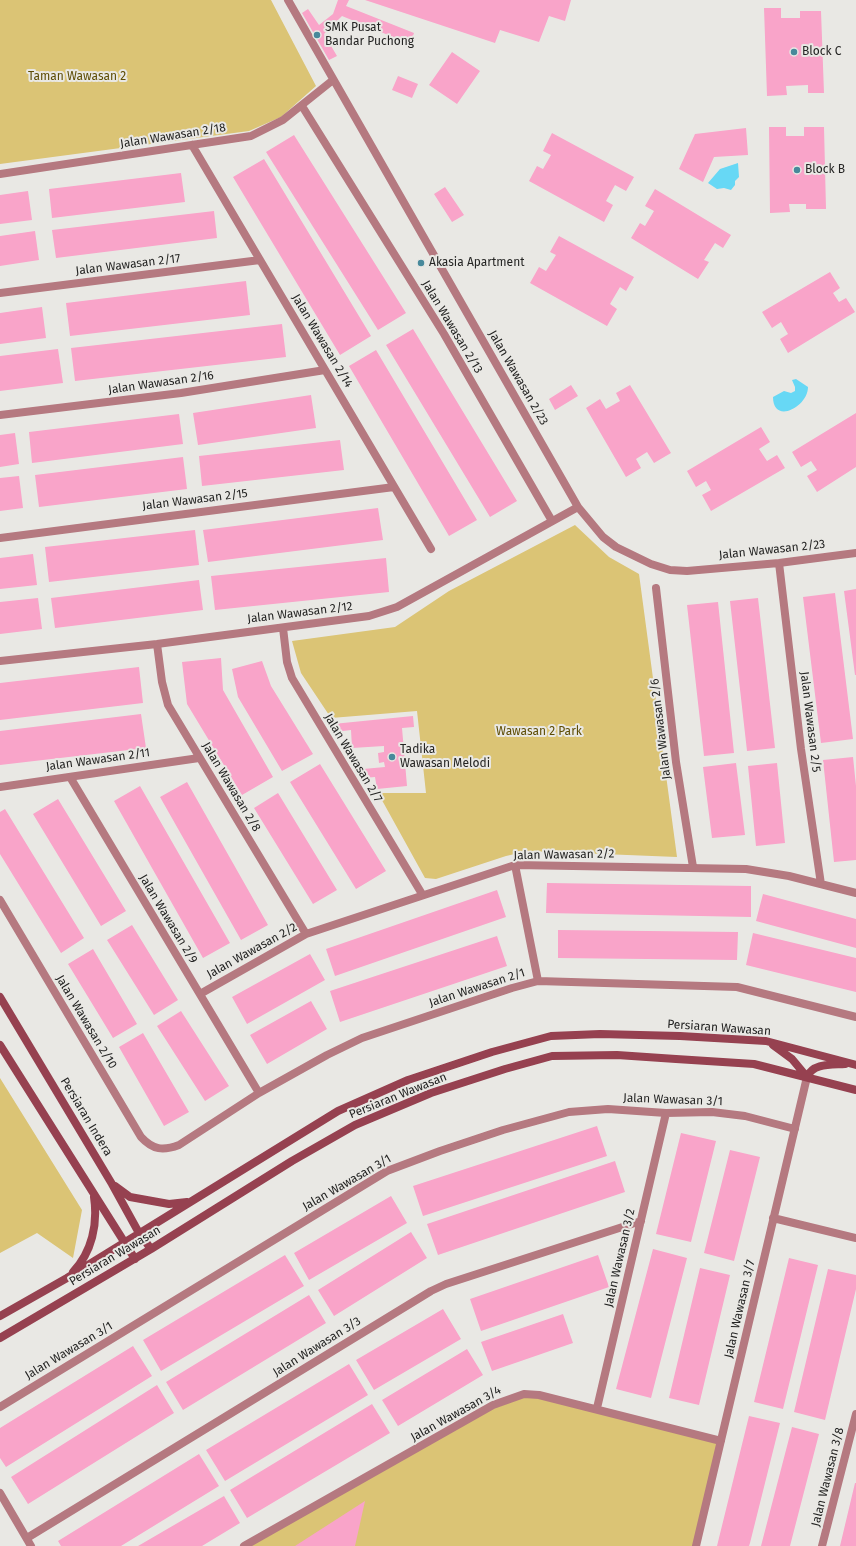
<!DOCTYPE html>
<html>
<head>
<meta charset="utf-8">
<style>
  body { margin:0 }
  canvas { display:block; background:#e9e8e4 }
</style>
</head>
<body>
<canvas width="856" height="1546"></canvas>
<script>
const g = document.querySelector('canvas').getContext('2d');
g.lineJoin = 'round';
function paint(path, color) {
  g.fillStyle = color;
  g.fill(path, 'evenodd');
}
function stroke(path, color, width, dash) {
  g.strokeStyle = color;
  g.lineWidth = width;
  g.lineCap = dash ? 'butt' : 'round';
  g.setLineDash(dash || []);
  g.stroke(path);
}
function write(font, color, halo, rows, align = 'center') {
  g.font = font + ' "Fira Sans",sans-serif';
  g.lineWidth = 4;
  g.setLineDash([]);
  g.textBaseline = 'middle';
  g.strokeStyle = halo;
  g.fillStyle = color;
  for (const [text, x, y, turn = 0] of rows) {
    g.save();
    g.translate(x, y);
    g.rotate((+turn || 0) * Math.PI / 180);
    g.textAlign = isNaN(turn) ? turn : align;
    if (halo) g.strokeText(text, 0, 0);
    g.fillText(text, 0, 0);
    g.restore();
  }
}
paint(new Path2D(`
  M0,0H271L316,86L281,117L249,131L0,164Z
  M575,525L609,557L639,574L677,857L528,851L506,856L436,879L425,878L378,793H426L417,711L331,718L301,673L292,641L395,627L449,591Z
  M0,1078L82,1210L73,1258L37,1233L0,1253Z
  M524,1394L721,1441L695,1546H244L493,1405Z`), '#dbc475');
paint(new Path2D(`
  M738,163L739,177L735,181V185L731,190L724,188L717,189L708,183L720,169Z
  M796,379L808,387C808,407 773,425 773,397L784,391L791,393L795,391V387L792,380Z`), '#67d8f5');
paint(new Path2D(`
  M338,0H349L346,6L414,33L410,44L342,16L324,34L337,56L329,60L302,13L308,9L319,25L333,14Z
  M365,0H571L565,21L549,16L539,42L500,30L495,43Z
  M764,8H781V18H800V11H821L824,93H808V85L786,86L787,95L767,96Z
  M452,52L480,71L457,104L429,85Z
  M398,76L418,84L412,98L392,90Z
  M769,127H786V136H804V127H824L826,209H806V204H789L790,212L770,213Z
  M746,128L748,155L714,157L703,182L679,169L695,134Z
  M552,133L634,177L626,191L615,185L606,201L613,205L604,222L529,181L537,166L543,169L551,155L543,151Z
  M294,135L406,313L378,330L266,152Z
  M264,159L371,336L340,355L233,177Z
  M181,173L185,202L52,218L49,189Z
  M445,187L464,215L452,222L434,194Z
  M655,189L731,235L723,248L715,243L704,260L709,262L698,279L631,238L640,223L645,226L654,211L645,206Z
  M28,191L32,220L0,224V195Z
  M214,211L217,238L56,258L52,230Z
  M35,231L39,260L0,266V236Z
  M559,236L634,277L626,291L620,287L610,304L617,309L607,326L530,283L539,267L546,271L556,255L550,252Z
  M830,272L840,288L833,293L839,302L846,298L855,312L788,353L780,339L788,334L781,322L772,328L762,312Z
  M246,281L250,315L70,336L66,303Z
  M42,307L46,338L0,344V313Z
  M282,324L286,357L75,381L71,348Z
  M413,329L517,501L490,517L386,345Z
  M58,349L63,383L0,391V356Z
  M376,350L477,520L449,536L349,366Z
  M571,385L578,396L555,410L549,399Z
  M630,385L671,453L654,463L647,452L636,459L641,468L626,477L586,408L600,399L606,409L620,401L616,393Z
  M311,395L316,428L198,445L193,413Z
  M856,413V467L817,492L807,476L817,470L811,461L801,467L792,452Z
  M179,414L183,444L32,463L29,432Z
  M761,427L770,442L759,449L767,461L777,455L785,468L711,511L702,495L711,490L706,481L696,487L687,471Z
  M15,433L19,464L0,467V435Z
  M340,440L344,470L202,486L199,456Z
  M183,457L187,489L39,507L35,475Z
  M19,476L23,508L0,511V478Z
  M378,508L383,540L208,562L203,530Z
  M195,530L199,565L49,582L45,547Z
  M33,554L37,585L0,589V558Z
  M386,558L389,592L215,610L211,576Z
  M199,580L203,610L55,628L51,598Z
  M856,589V675H855L844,591Z
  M835,593L853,739L821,743L803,597Z
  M38,598L42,629L0,634V602Z
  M758,598L775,748L747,751L730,601Z
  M718,602L734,753L704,756L687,605Z
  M221,658L223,690L273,777L242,795L187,704L182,662Z
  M262,661L271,686L313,754L282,771L238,697L232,669Z
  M139,667L143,703L0,720V683Z
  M141,714L146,748L0,765V731Z
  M413,716L414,727L402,728L407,786L377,789L375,777L364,778L363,769L385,767L384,762L379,763L378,753L384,752V746L352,748L351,730L334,732L333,724Z
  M853,757L856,786V860L834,862L823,760Z
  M736,763L745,835L712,838L703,767Z
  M777,763L785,843L756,846L748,766Z
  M320,764L386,871L356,889L290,782Z
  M187,782L268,925L241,940L160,797Z
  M140,786L230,943L203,958L114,801Z
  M278,793L337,890L313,904L254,808Z
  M58,799L126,911L101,926L33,814Z
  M5,809L84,938L61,953L0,854V812Z
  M547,883L751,886V917L546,913Z
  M497,890L506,917L335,976L326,949Z
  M763,894L856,919V948L756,921Z
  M132,925L178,1000L154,1015L107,940Z
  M558,930L738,932L737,960L558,958Z
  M753,933L856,958V992L746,965Z
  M497,936L507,966L340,1022L330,991Z
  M93,949L137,1024L113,1038L68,964Z
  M310,954L325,980L247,1024L232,997Z
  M311,1001L327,1029L267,1064L250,1035Z
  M181,1011L229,1086L205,1101L157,1026Z
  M143,1033L189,1112L164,1126L119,1047Z
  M597,1126L607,1156L423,1216L413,1186Z
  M681,1133L716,1141L691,1242L656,1234Z
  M730,1150L760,1157L734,1261L704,1253Z
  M615,1161L625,1192L438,1255L427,1224Z
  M391,1196L407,1223L309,1280L294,1253Z
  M411,1232L427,1258L334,1316L318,1290Z
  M653,1249L687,1258L651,1398L616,1389Z
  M285,1255L304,1286L161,1371L143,1340Z
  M598,1255L609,1287L481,1331L470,1299Z
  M789,1258L818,1265L783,1409L754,1402Z
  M700,1268L730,1275L699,1405L669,1398Z
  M828,1269L856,1275V1289L825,1420L794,1412Z
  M309,1295L326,1323L183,1410L166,1382Z
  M443,1309L461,1339L374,1390L356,1360Z
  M563,1314L573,1343L492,1371L481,1342Z
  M133,1346L152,1376L6,1467L0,1458V1428Z
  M467,1349L483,1375L398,1426L382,1400Z
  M349,1364L368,1395L225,1481L206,1450Z
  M157,1385L174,1413L28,1504L11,1477Z
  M372,1404L390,1433L247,1518L230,1490Z
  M749,1416L780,1423L750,1543L749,1546H717Z
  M792,1427L819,1434L790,1546H761Z
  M199,1454L219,1486L121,1546H61L58,1541Z
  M856,1483V1546H840L855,1483Z
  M224,1496L240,1523L202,1546H138Z
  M365,1501L355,1546H295Z`), '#f9a4c9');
stroke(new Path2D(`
  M288,0L578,507L603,537L616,547L651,564L670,570L687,571L779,563L856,553
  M302,106L444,334L552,521
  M192,145L431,549
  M0,174L251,136L283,120L333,80
  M0,293L260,260
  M0,415L181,393L325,370
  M0,538L394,487
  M779,563L801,749L821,884
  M656,588L676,762L693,867
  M283,628L287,662L292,678L422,894
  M157,644L162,682L168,705L306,934
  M0,661L157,644L369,616L397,607L578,507
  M70,777L259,1093
  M0,787L199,758
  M515,865L538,981
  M0,900L141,1137C153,1150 163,1151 179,1145L259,1093L327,1055L362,1038L512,988L538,981L737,987L856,1017
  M200,994L306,934L515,865L746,869L789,876L856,893
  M773,1218L856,1238
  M0,1407L387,1171L440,1151L503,1130L569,1112L608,1109L666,1113L712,1112L745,1116L795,1129
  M597,1408L666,1113
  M0,1493L31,1546
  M27,1538L431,1291L446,1284L641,1221
  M244,1546L493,1405L524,1394L539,1395L721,1441
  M696,1546L807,1077
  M822,1546L856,1414`), '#b57980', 8);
stroke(new Path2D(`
  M0,997L112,1184L139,1233L151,1249
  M0,1045L135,1259
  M773,1045L792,1059L807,1077
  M807,1077C813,1063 831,1065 845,1064
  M115,1186L130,1197L169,1204L187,1202
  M73,1272C92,1252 98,1224 94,1197
  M0,1316L67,1278L338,1111L408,1080L492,1052L551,1036L600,1034L680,1036L766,1041L856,1065
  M0,1338L151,1249L292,1161L355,1125L431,1093L505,1069L552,1056L617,1055L676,1059L754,1064L856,1090`), '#964150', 8);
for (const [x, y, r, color] of [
  [317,35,4,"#48899b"],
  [794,52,4,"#48899b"],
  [797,170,4,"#48899b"],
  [421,263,4,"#48899b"],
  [392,757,4,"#48899b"]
]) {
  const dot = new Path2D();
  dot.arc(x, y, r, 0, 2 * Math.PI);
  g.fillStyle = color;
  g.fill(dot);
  stroke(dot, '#e9e8e4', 1.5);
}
write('12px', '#242423', '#e9e8e4', [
  ["SMK Pusat",325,28],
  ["Bandar Puchong",325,42],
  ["Block C",802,52],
  ["Block B",805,170],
  ["Akasia Apartment",429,263],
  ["Tadika",400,750],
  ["Wawasan Melodi",400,764]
], 'left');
write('12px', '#5d4c04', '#e9e8e4', [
  ["Taman Wawasan 2",77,77],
  ["Wawasan 2 Park",539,732]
]);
write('12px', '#242423', '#e9e8e4', [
  ["Jalan Wawasan 2/18",173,136,-9],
  ["Jalan Wawasan 2/17",128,265,-7],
  ["Jalan Wawasan 2/13",452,327,59],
  ["Jalan Wawasan 2/14",322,341,59],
  ["Jalan Wawasan 2/23",518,378,60],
  ["Jalan Wawasan 2/16",161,383,-8],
  ["Jalan Wawasan 2/15",195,500,-7],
  ["Jalan Wawasan 2/23",772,550,-6],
  ["Jalan Wawasan 2/12",300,613,-7],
  ["Jalan Wawasan 2/5",810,722,83],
  ["Jalan Wawasan 2/6",661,729,-97],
  ["Jalan Wawasan 2/7",353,758,59],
  ["Jalan Wawasan 2/11",98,760,-8],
  ["Jalan Wawasan 2/8",231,787,59],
  ["Jalan Wawasan 2/2",564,855,-1],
  ["Jalan Wawasan 2/9",168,919,59],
  ["Jalan Wawasan 2/2",252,951,-29],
  ["Jalan Wawasan 2/1",477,988,-18],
  ["Jalan Wawasan 2/10",86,1022,59],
  ["Persiaran Wawasan",719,1028,4],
  ["Persiaran Wawasan",398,1096,-22],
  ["Jalan Wawasan 3/1",673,1100,2],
  ["Persiaran Indera",86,1117,59],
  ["Jalan Wawasan 3/1",347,1183,-30],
  ["Persiaran Wawasan",115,1256,-31],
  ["Jalan Wawasan 3/2",620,1258,-77],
  ["Jalan Wawasan 3/7",740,1309,-77],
  ["Jalan Wawasan 3/3",317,1347,-32],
  ["Jalan Wawasan 3/1",69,1351,-31],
  ["Jalan Wawasan 3/4",456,1414,-29],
  ["Jalan Wawasan 3/8",828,1477,-76]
]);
</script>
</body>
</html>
